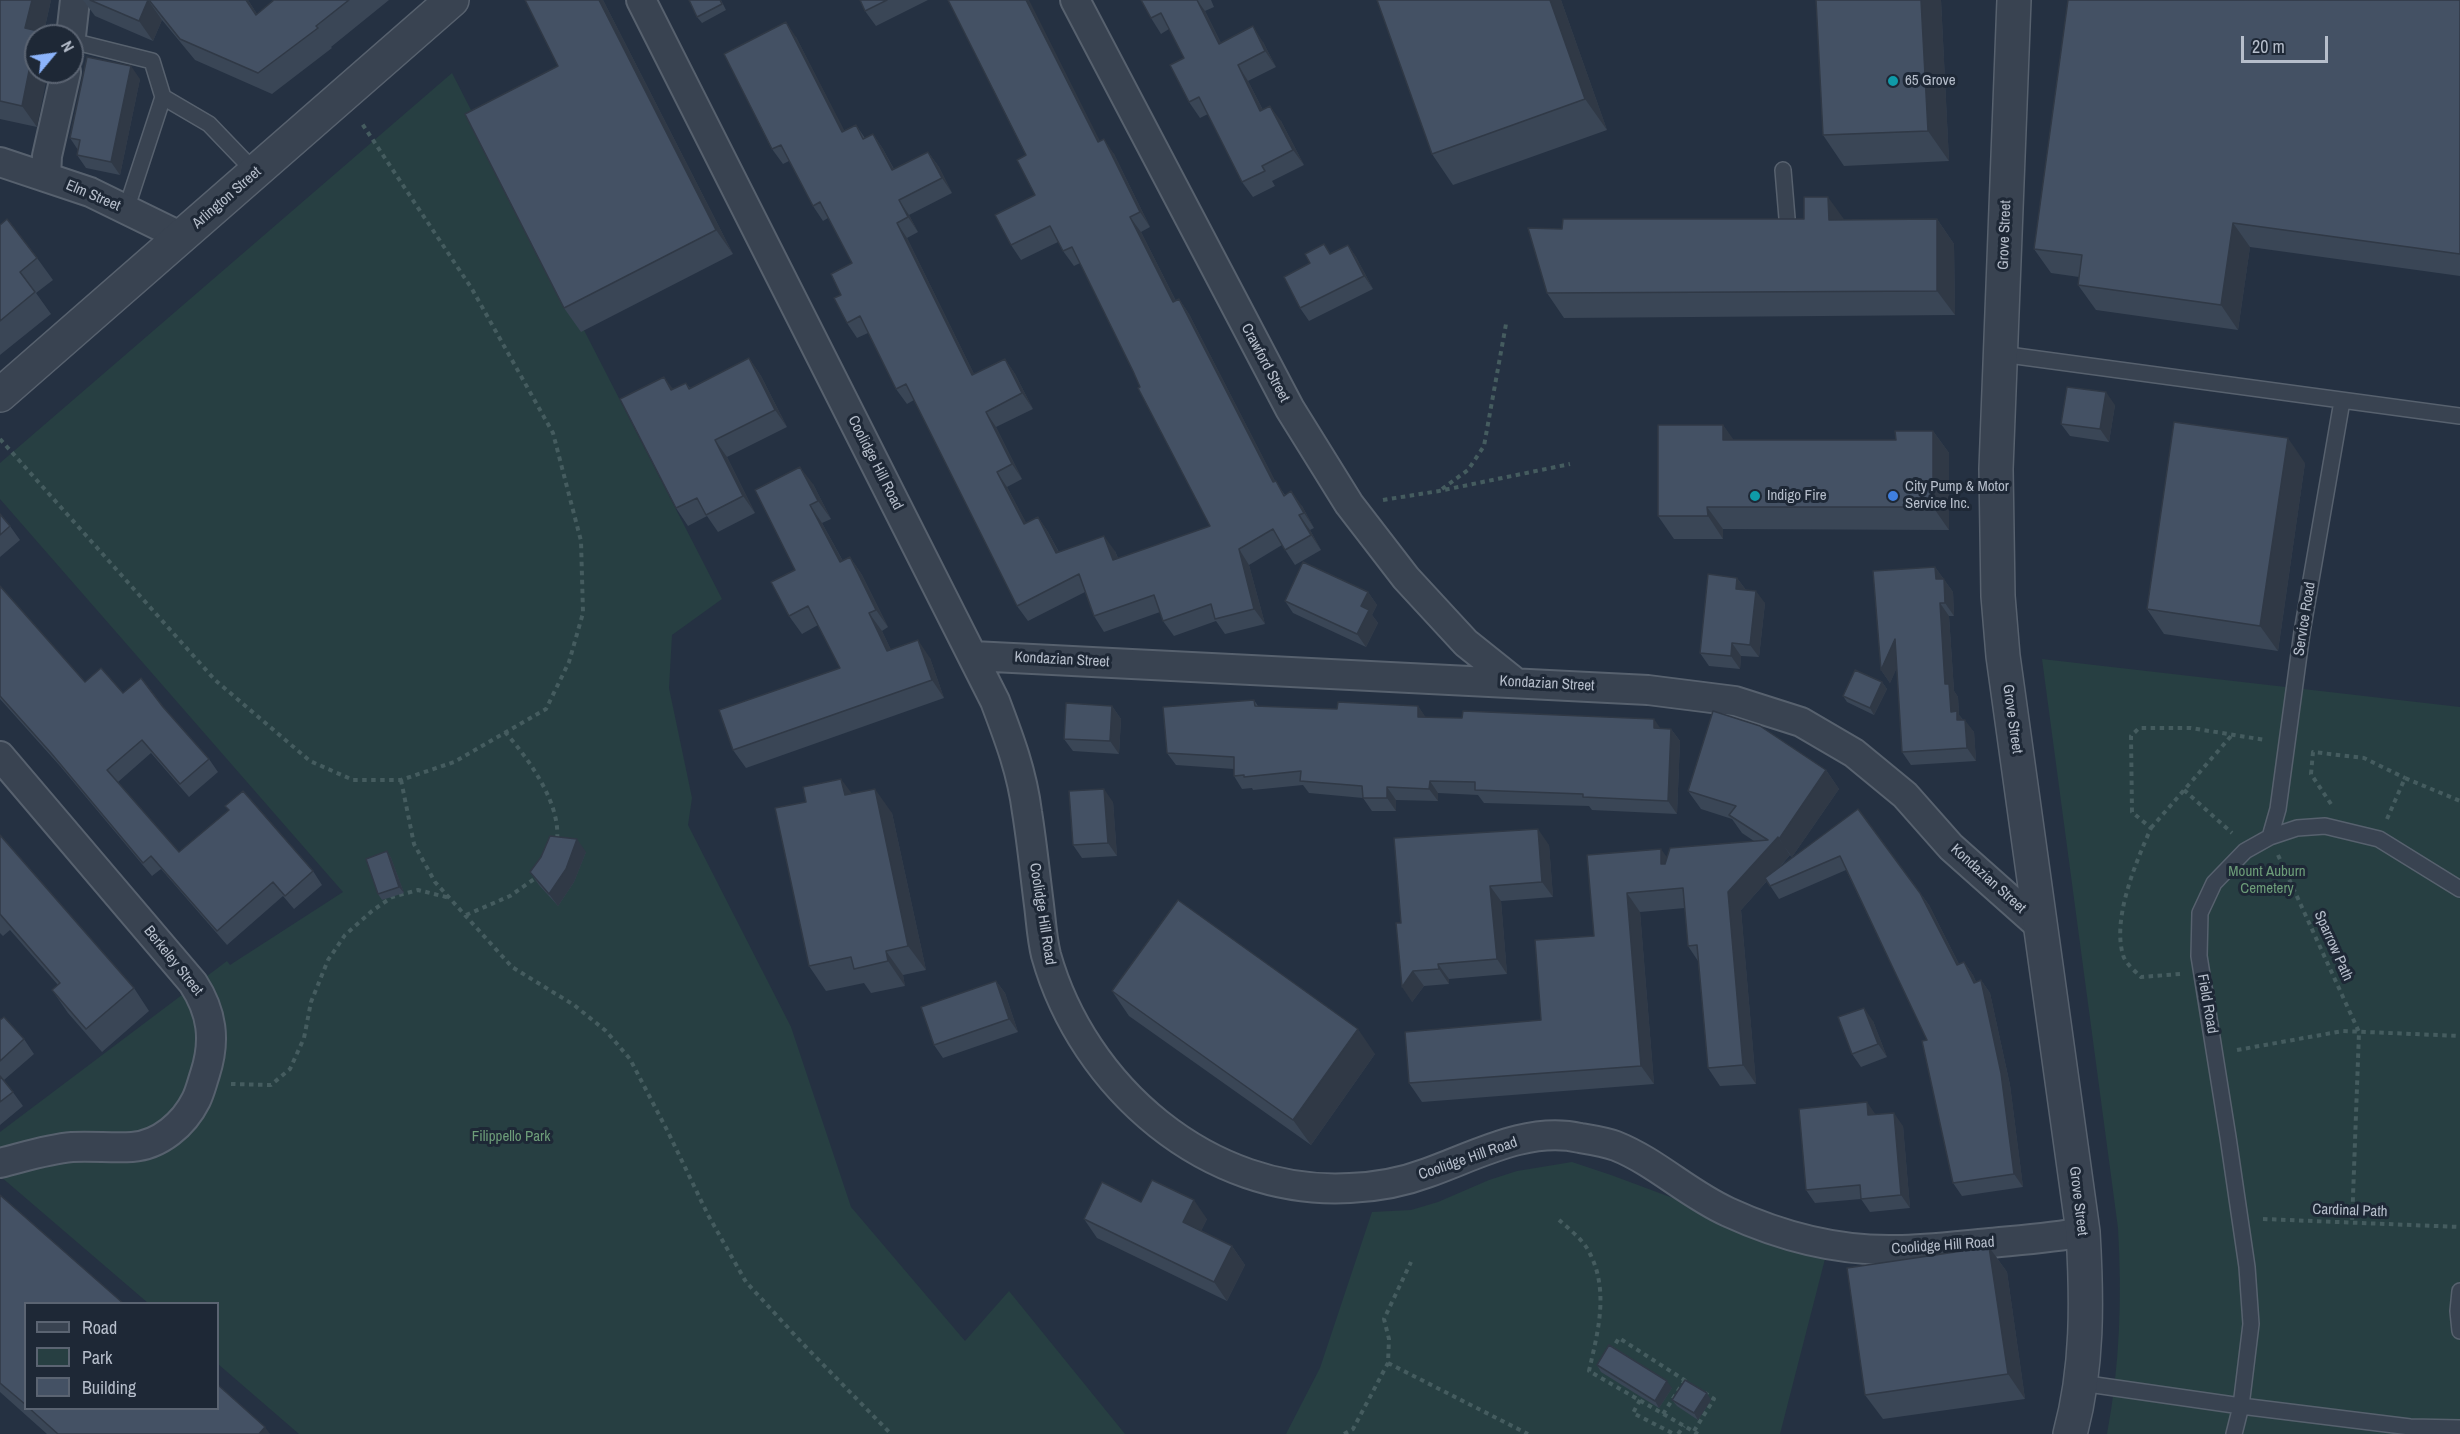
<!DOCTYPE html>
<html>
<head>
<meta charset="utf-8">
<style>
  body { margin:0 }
  #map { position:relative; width:2460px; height:1434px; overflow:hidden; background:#253142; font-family:"Archivo Narrow",sans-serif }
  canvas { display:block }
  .legend { position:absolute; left:24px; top:1302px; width:195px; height:108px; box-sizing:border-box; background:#1e2836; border:2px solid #5b6472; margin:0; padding:8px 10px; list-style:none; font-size:18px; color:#b6becb }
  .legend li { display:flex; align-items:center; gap:12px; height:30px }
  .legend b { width:30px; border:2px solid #5b6472 }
  .north { position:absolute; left:24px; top:24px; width:60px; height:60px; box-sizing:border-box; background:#1e2836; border:2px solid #5b6472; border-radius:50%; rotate:61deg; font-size:16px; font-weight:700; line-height:24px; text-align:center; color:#b6becb }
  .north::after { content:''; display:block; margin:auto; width:21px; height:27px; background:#8cb4fb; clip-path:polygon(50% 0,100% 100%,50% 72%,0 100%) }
  .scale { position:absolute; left:2241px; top:36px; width:87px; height:27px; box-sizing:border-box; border:3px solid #b6becb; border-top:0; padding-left:8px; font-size:18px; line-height:21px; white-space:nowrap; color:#b6becb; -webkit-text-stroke:4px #1e2836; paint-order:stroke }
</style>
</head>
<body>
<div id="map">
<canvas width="2460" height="1434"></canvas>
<ul class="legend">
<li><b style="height:8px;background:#394351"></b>Road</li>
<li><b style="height:16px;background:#273f42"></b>Park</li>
<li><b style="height:16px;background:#445164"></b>Building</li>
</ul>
<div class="north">N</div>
<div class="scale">20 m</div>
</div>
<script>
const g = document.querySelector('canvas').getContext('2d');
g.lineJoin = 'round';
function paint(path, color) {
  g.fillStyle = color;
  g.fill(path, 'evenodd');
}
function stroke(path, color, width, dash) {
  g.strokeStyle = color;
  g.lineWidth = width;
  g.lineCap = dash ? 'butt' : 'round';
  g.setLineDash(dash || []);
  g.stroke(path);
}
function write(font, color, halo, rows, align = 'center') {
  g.font = font + ' "Archivo Narrow",sans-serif';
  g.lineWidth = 6;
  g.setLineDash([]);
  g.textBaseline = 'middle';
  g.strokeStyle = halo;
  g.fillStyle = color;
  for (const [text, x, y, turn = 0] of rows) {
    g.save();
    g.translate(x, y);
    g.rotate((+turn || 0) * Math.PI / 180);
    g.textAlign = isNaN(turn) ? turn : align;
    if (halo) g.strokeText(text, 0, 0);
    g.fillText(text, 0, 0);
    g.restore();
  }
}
paint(new Path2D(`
  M452,73L722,599L672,635L669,688L692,798L688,825L791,1027L851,1207L965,1341L1009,1291L1125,1434H299L218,1364V1304L148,1303L0,1176V1132L227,961L230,965L343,892L0,499V463Z
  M2042,659L2460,707V1434H2107C2120,1365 2122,1298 2118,1228Z
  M1572,1162L1611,1175L1826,1255L1780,1434H1286L1320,1368L1372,1212L1411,1210L1438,1202L1489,1180L1517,1171Z`), '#273f42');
const service = new Path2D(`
  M72,41L152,61L163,97
  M1783,170L1787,218
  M126,210L163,97L209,124L256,173
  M2001,354L2460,416
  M2270,837L2278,809L2302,632L2342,401
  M2460,1291L2458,1311L2460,1331
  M2081,1383L2241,1406L2410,1427L2460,1428
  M2234,1434L2241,1406L2251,1324L2247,1267L2228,1137L2199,956L2200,913L2214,883L2245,851L2270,837L2297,828L2325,826L2379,839L2460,889`);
const minor = new Path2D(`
  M641,0L995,701C1009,738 1022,772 1027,812C1032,843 1035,874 1039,905C1041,921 1042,939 1046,955C1083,1087 1208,1196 1350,1188C1376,1187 1403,1182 1427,1173C1475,1156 1528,1126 1580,1138C1592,1140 1605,1142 1616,1146C1656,1162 1688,1194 1728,1212C1778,1235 1833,1250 1889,1250C1922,1251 1956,1246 1990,1243C2021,1240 2052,1238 2083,1232
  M1075,0L1290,409L1349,504L1406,578L1466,643L1516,683
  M71,36L75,0
  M0,162L90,192L182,237
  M46,177L47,156L66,72
  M973,656L1648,690L1735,701L1801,722L1854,753L1905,795L1951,847L2041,927
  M0,756L193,983C212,1012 216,1040 205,1074C202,1083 200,1092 196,1100C184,1124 160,1145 132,1147C112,1148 92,1146 72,1147C48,1149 24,1157 0,1163`);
const tertiary = new Path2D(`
  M2014,0L1996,469L1998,596L2003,656L2083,1232C2087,1300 2088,1368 2070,1434
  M0,395L452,0`);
stroke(service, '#57616e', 18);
stroke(minor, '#57616e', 32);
stroke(tertiary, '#57616e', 36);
stroke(new Path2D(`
  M0,439L215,680L310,761L353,780H401L454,762L546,709L569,662L583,613L581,541L553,433L472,289L361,122
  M1442,489L1468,470L1484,446L1506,324
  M1383,500L1439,491L1570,464
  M505,732C528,758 561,803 557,840
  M401,780L414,844L435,882L512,967L574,1005L606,1031L630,1059L668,1132L708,1215L746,1282L803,1344L891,1434
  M2184,790L2232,833
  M2331,804L2311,774L2313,752L2364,758L2405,778
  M2387,819L2405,778L2460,801
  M2151,828L2232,735
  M2278,855L2359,1032L2352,1224
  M466,915L510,896L537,877
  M2180,974L2141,977C2135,971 2125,963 2123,955C2112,918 2136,862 2151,828L2132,812L2131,736L2139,728H2191L2265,740
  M2237,1050L2343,1031L2460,1036
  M231,1084L271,1085L290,1069L304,1038L311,1002L328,960L345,935L372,911L392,897L418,890L450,898
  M2263,1219L2460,1227
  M1559,1220C1569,1229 1582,1239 1588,1250C1610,1289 1598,1331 1589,1371L1698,1434
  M1611,1351L1619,1338L1689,1383
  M1388,1363L1528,1434
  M1640,1400L1633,1413L1674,1434
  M1663,1414L1685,1380
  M1694,1431L1714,1399L1705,1393
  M1344,1434L1353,1429L1388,1363L1389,1339L1384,1319L1411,1262
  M1678,1434L1684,1426`), '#455c5f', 4, [4.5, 4.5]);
stroke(service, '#394351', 15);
stroke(minor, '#394351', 28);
stroke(tertiary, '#394351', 33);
paint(new Path2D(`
  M0,0H51L43,36H36L37,127L0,119Z
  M83,0H248L257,14L274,0H389L331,47L332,48L272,94L195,60L162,20L153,41L95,16Z
  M603,0L733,254L581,332L564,308L558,66Z
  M689,0H721L726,10L702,23L697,17Z
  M860,0H928L876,26L865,11Z
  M1141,0H1211L1214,7L1205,11L1221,43L1263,42L1276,67L1248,81L1263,110L1281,121L1304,165L1272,181L1275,186L1253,197L1242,182L1208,114L1200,118L1189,102L1184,58L1169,29L1161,34L1151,18Z
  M1377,0H1561L1607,130L1453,185L1432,154Z
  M1816,0H1941L1949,161L1844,166L1823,135Z
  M2460,0V276L2250,247L2238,330L2096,310L2078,285L2079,277L2051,273L2034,249Z
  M796,37L844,131L856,125L865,138L873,134L883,149L894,169L928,152L939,167L952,193L909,215L918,232L907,238L974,374L1005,359L1015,374L1033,409L996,427L1022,479L1007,487L1026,523L1038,517L1048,532L1059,552L1115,551L1118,558L1210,526L1140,387L1133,371L1080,263L1074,266L1063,251L1058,242L1021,260L1011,245L1035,195L1100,141L1114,154L1150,227L1141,232L1176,301L1179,299L1189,314L1275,481L1285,495L1302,506L1314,528L1310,530L1321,550L1295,565L1282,545L1249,565L1265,624L1225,634L1216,621L1174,636L1163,621L1160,612L1104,632L1094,616L1085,592L1028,621L1017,606L914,400L907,404L896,389L868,333L857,338L847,323L841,295L852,263L828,218L823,221L813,206L789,161L783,164L772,149Z
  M140,79L120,175L86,168L77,155L78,150L70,138Z
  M1937,219L1954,244L1955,315L1564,318L1547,293L1562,229L1844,220Z
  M0,225L37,258L53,280L36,293L51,314L0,355Z
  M1348,245L1356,257L1373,289L1309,321L1300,308L1331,253Z
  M749,358L761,376L787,427L727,457L755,513L718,532L707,516L688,526L676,508L673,389L686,383L690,388Z
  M2115,405L2109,442L2070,436L2061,424Z
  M1723,425L1733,440H1896L1933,431L1949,453V530L1723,529V539H1674L1658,516Z
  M2305,463L2278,651L2164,634L2147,609Z
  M813,484L831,519L822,523L843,561L850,557L862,575L888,627L882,631L891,650L930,658L944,698L746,768L733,750L840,668L818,625L802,634L789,616L795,570Z
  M0,514L10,526L20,540L0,557Z
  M1935,567L1953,592L1954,616H1949L1954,691L1958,697L1959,715L1974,732L1976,761L1911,765L1902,752L1897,667L1890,683L1881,670Z
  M1737,578L1746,590L1765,603L1759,657L1741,656L1740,669L1709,666L1700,653Z
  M0,586L85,682L123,693L163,707L209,759L218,772L189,797L151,753L118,782L179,852L313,871L322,885L294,909L283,896L227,945L161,869L152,876L60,766L0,699Z
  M1368,592L1377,605L1372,615L1378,623L1366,647L1293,613L1285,601Z
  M1882,682L1887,689L1874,715L1847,702L1843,696Z
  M1254,700L1258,706L1337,709L1418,706L1425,717L1671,729L1680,741L1677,814L1592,810L1589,806L1484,803L1478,795L1438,793V801L1396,800V811H1372L1363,798L1309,793L1303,785L1253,790L1252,788L1242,789L1234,776V769L1176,765L1167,753Z
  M1112,706L1121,719L1119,754L1073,751L1064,739Z
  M1826,770L1839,789L1792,857L1790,855L1778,869L1858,809L1929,905L1959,964L1964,962L1973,975L1976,982L1981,980L1990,993L2010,1085L2023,1187L1962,1196L1953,1183L1927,1040L1846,870L1779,899L1767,881L1741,910L1756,1084L1720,1086L1708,1068L1698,961L1688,946L1685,908L1640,912L1654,1084L1422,1102L1409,1083L1541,1020L1594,936L1587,855L1667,857L1754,841L1742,833L1732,819L1701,809L1688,791Z
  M852,794L892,813L926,970L903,975L905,986L871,993L864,983L826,991L809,966Z
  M1113,802L1117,856L1082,858L1073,845Z
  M0,835L134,988L149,1011L102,1052L68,1013L52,990L58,985L10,930L3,936L0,933Z
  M1549,845L1553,897L1501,901L1507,974L1449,979V984L1424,986L1412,1002L1401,923Z
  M387,851L391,858L404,893L382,900L378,894Z
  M586,852L574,882L558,906L539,885L530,872Z
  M996,981L1005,993L1018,1032L943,1058L934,1045Z
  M1112,991L1375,1054L1311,1145L1129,1016Z
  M0,1020L24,1039L34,1054L4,1080L23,1106L0,1125Z
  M1873,1021L1887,1057L1861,1067L1852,1054Z
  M1876,1115L1903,1126L1910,1208L1870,1212L1861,1199L1815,1203L1806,1190Z
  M0,1195L26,1304V1408H218L270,1434H47L0,1392Z
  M1141,1202L1207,1219L1201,1231L1232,1246L1245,1265L1227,1301L1097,1238L1084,1219Z
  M1989,1247L2007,1272L2025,1399L1883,1419L1865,1395Z
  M1597,1365L1672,1388L1659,1408L1601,1372Z
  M1672,1400H1711L1698,1420L1677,1406Z`), '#3a4656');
paint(new Path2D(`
  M32,0H51L43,36H36V72H48L37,127L22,106L25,28Z
  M148,0L162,20L153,41L139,21Z
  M246,0H248L270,35L256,15Z
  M599,0H603L733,254L716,230Z
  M1026,0H1029L1108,157L1098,142Z
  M1197,0L1205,11L1229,59L1219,44Z
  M1550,0H1561L1607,130L1585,99Z
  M1921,0H1941L1949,161L1928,131Z
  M786,22L796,37L853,147L842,132Z
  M1253,26L1263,42L1276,67L1265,51Z
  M1238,65L1248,81L1271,126L1260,111Z
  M131,66L140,79L120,175L111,162Z
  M1270,106L1281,121L1304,165L1293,150Z
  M873,134L883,149L902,185L892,170Z
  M1104,139L1114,154L1150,227L1140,212Z
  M928,152L939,167L952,193L942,178Z
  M1828,197L1846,222L1829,220Z
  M899,200L909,215L918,232L908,217Z
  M1130,217L1141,232L1184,317L1173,302Z
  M1937,219L1954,244L1955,315L1937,291Z
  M897,223L907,238L982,390L972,375Z
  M2233,223L2250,247L2238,330L2221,305Z
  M1348,245L1356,257L1373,289L1364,276Z
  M1179,299L1189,314L1284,498L1273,482Z
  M749,358L761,376L787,427L775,410Z
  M1005,359L1015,374L1033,409L1022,393Z
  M664,377L677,394L671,390Z
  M2106,392L2115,405L2109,442L2100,429Z
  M986,412L996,427L1022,479L1012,464Z
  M1723,425L1739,447L1723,440Z
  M1933,431L1949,453V530L1933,507Z
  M2288,438L2305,463L2278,651L2260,626Z
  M715,440L727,457L755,513L743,496Z
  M800,467L813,484L831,519L818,501Z
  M997,472L1007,487L1035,539L1024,524Z
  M1291,491L1302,506L1314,528L1304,513Z
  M810,505L822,523L853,580L840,562Z
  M1707,507L1723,529V539L1708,516Z
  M1299,515L1310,530L1321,550L1311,535Z
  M1038,517L1048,532L1067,568L1056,553Z
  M1104,536L1115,551L1124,575L1113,560Z
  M1239,549L1249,565L1265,624L1254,609Z
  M850,557L862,575L888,627L876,610Z
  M1935,567L1953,592L1954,616L1945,603L1936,579Z
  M1737,578L1746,590L1736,589Z
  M1756,591L1765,603L1759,657L1750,645Z
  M1368,592L1377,605L1372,615L1378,623L1366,647L1357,634L1361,606Z
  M1940,603L1949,616L1954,691L1958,697L1959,715L1966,724L1965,720L1974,732L1976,761L1967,748L1951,712L1945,684Z
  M869,613L882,631L900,669L887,651Z
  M1895,639L1904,652L1890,683L1881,670Z
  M918,640L930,658L944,698L932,680Z
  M1732,643L1741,656L1740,669L1731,656Z
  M1882,682L1887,689L1874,715L1870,708Z
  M1112,706L1121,719L1119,754L1110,741Z
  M1418,706L1427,719L1418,717Z
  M1654,719L1663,732L1654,728Z
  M1671,729L1680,741L1677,814L1668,801Z
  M1826,770L1839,789L1792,857L1779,839Z
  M841,779L859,803L845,795Z
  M1430,781L1438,793V801L1429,789Z
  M1387,787L1396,800V811L1387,798Z
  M875,789L892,813L926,970L908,946Z
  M1104,789L1113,802L1117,856L1108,843Z
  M1538,829L1549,845L1553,897L1542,882Z
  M1778,837L1790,855L1741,910L1756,1084L1743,1065L1728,892Z
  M577,839L586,852L574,882L558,906L549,894Z
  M1661,849L1674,867L1661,864Z
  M387,851L391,858L404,893L399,887Z
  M1490,886L1501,901L1507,974L1497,959Z
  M1627,893L1640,912L1654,1084L1641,1066Z
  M1920,893L1929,905L1966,978L1957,965Z
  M886,951L903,975L905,986L888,961Z
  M1964,962L1973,975L1983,996L1974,983Z
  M1438,964L1449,979V984L1439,969Z
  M1413,971L1424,986L1412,1002L1402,987Z
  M1981,980L1990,993L2010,1085L2023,1187L2014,1174Z
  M996,981L1005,993L1018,1032L1009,1019Z
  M1864,1008L1873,1021L1887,1057L1878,1044Z
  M1358,1029L1375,1054L1311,1145L1293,1120Z
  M1867,1102L1876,1115H1868Z
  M1894,1113L1903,1126L1910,1208L1901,1195Z
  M1194,1200L1207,1219L1196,1241L1183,1222Z
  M1232,1246L1245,1265L1227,1301L1214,1282Z
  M1989,1247L2007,1272L2025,1399L2008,1374Z
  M1667,1381L1672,1388L1659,1408L1655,1401Z
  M1707,1393L1711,1400L1698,1420L1694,1413Z
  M265,1427L270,1434H259Z`), '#303946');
const building = new Path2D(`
  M0,0H32L25,28L38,31L36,36L22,106L0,101Z
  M90,0H148L139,21Z
  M149,0H246L256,15L274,0H349L316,26L318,28L258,73L180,39Z
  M525,0H599L716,230L564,308L465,114L558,66Z
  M689,0H720L722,4L697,17Z
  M860,0H887L865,11Z
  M948,0H1026L1098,142L1104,139L1140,212L1130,217L1173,302L1179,299L1273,482L1276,481L1284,496L1291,491L1304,513L1299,515L1311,535L1285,550L1273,529L1239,549L1254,609L1215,619L1211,604L1163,621L1154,595L1094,616L1079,574L1017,606L906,384L896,389L860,316L847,323L834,298L841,295L831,274L852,263L820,202L813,206L781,145L772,149L724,54L786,22L842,132L856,125L863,139L873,134L892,170L928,152L942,178L899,200L908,217L897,223L972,375L1005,359L1022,393L986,412L1012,464L997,472L1024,524L1038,517L1056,553L1104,536L1113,560L1210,526L1138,388L1140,387L1133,371L1072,247L1063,251L1050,226L1011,245L995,215L1035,195L1017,160L1026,155Z
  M1141,0H1197L1219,44L1253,26L1265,51L1238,65L1260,111L1270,106L1293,150L1262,166L1265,171L1242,182L1199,97L1189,102L1170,65L1184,58L1161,13L1151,18Z
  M1377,0H1550L1585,99L1432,154Z
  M1816,0H1921L1928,131L1823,135Z
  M2068,0H2460V254L2233,223L2221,305L2078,285L2082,255L2034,249Z
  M87,57L131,66L111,162L77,155L80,140L70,138Z
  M1804,197H1828L1829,220L1937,219V291L1547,293L1528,228L1562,229L1563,219H1804Z
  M7,219L37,258L20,272L35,292L0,321V225Z
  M1324,244L1330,254L1348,245L1364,276L1300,308L1284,277L1310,263L1305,254Z
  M749,358L775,410L715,440L743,496L706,515L697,498L676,508L620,399L664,377L671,390L686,383L689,389Z
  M2067,387L2106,392L2100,429L2061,424Z
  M2174,422L2288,438L2260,626L2147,609Z
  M1658,425H1723V440H1896L1895,431H1933V507H1707L1708,516H1658Z
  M800,467L818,501L810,505L840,562L850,557L876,610L869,613L887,651L918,640L932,680L733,750L719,710L840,668L808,606L789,616L771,582L795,570L755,490Z
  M0,514L10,526L0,535Z
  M1303,562L1368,592L1361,606L1369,610L1357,634L1285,601Z
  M1935,567L1936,579H1944L1945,603H1940L1945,684H1949L1951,712L1957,711V720H1965L1967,748L1902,752L1895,639L1881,670L1873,571Z
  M1708,574L1737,578L1736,589L1756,591L1750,645L1732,643L1731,656L1700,653Z
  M0,586L85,682L101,668L123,693L141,678L163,707L209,759L180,784L142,740L107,770L179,852L229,810L225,806L243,791L313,871L285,896L273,882L217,931L151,856L143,863L51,753L0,696Z
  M1855,670L1882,682L1870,708L1843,696Z
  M1254,700L1255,706L1337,709L1338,702L1418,706V717L1462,718L1463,711L1654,719V728L1671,729L1668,801L1583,797V794L1475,790V782L1430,781L1429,789L1387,787V798H1363L1362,786L1300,781L1301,771L1244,777V775L1234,776V757L1167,753L1163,707Z
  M1066,703L1112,706L1110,741L1064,739Z
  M1713,711L1760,726L1826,770L1779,839L1778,837L1728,892L1743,1065L1708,1068L1697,945L1688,946L1683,888L1627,893L1641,1066L1409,1083L1405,1032L1541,1020L1535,940L1594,936L1587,855L1661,849V864H1665L1670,848L1768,840L1729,815L1736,806L1688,791Z
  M841,779L845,795L875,789L908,946L886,951L888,961L854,969L851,957L809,966L775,808L806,802L803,787Z
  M1104,789L1108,843L1073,845L1069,791Z
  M1858,809L1920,893L1957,965L1964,962L1974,983L1981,980L2001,1073L2014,1174L1953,1183L1922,1041L1927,1040L1840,856L1770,886L1765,878Z
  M1538,829L1542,882L1490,886L1497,959L1438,964L1439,969L1413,971L1402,987L1396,923H1401L1394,838Z
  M0,835L134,988L86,1029L52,990L60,983L0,914Z
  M550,836L577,839L566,869L549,894L530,872L541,857Z
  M387,851L399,887L378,894L366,859Z
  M1178,900L1358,1029L1293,1120L1112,991Z
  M996,981L1009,1019L934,1045L921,1007Z
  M1864,1008L1878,1044L1852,1054L1838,1017Z
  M4,1017L24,1039L0,1061V1020Z
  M0,1076L13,1092L0,1102Z
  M1867,1102L1868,1115L1894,1113L1901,1195L1861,1199L1860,1185L1806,1190L1799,1109Z
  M1152,1180L1194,1200L1183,1222L1232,1246L1214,1282L1084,1219L1102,1182L1141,1202Z
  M0,1195L124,1304H26V1405L0,1383Z
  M1989,1247L2008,1374L1865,1395L1847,1268Z
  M1609,1345L1667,1381L1655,1401L1597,1365Z
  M1685,1380L1707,1393L1694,1413L1672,1400Z
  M218,1385L265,1427L259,1434H58L29,1408H218Z`);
paint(building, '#445164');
stroke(building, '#303946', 1.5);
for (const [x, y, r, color] of [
  [1893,81,6,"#0f9aa8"],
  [1755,496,6,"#0f9aa8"],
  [1893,496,6,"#3f7fe0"]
]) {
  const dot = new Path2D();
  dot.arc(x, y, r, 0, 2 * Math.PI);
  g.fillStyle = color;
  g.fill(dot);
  stroke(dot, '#1e2836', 2);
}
write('15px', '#b6becb', '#1e2836', [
  ["65 Grove",1905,81],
  ["City Pump & Motor",1905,487],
  ["Service Inc.",1905,504],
  ["Indigo Fire",1767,496]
], 'left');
write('15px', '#b6becb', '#1e2836', [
  ["Elm Street",93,196,23],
  ["Arlington Street",227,198,-41],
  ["Grove Street",2005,235,-88],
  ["Crawford Street",1265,363,62],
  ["Coolidge Hill Road",875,463,63],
  ["Service Road",2305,619,-81],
  ["Kondazian Street",1062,660,3],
  ["Kondazian Street",1547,684,3],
  ["Grove Street",2012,719,82],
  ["Kondazian Street",1988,879,42],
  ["Coolidge Hill Road",1042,914,81],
  ["Sparrow Path",2333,946,66],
  ["Berkeley Street",173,961,51],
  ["Field Road",2207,1004,80],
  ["Coolidge Hill Road",1468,1159,-19],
  ["Grove Street",2078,1201,83],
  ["Cardinal Path",2350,1211,2],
  ["Coolidge Hill Road",1943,1246,-4]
]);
write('15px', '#6d9d79', '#1e2836', [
  ["Mount Auburn",2267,872],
  ["Cemetery",2267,889],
  ["Filippello Park",511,1137]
]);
</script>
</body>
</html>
